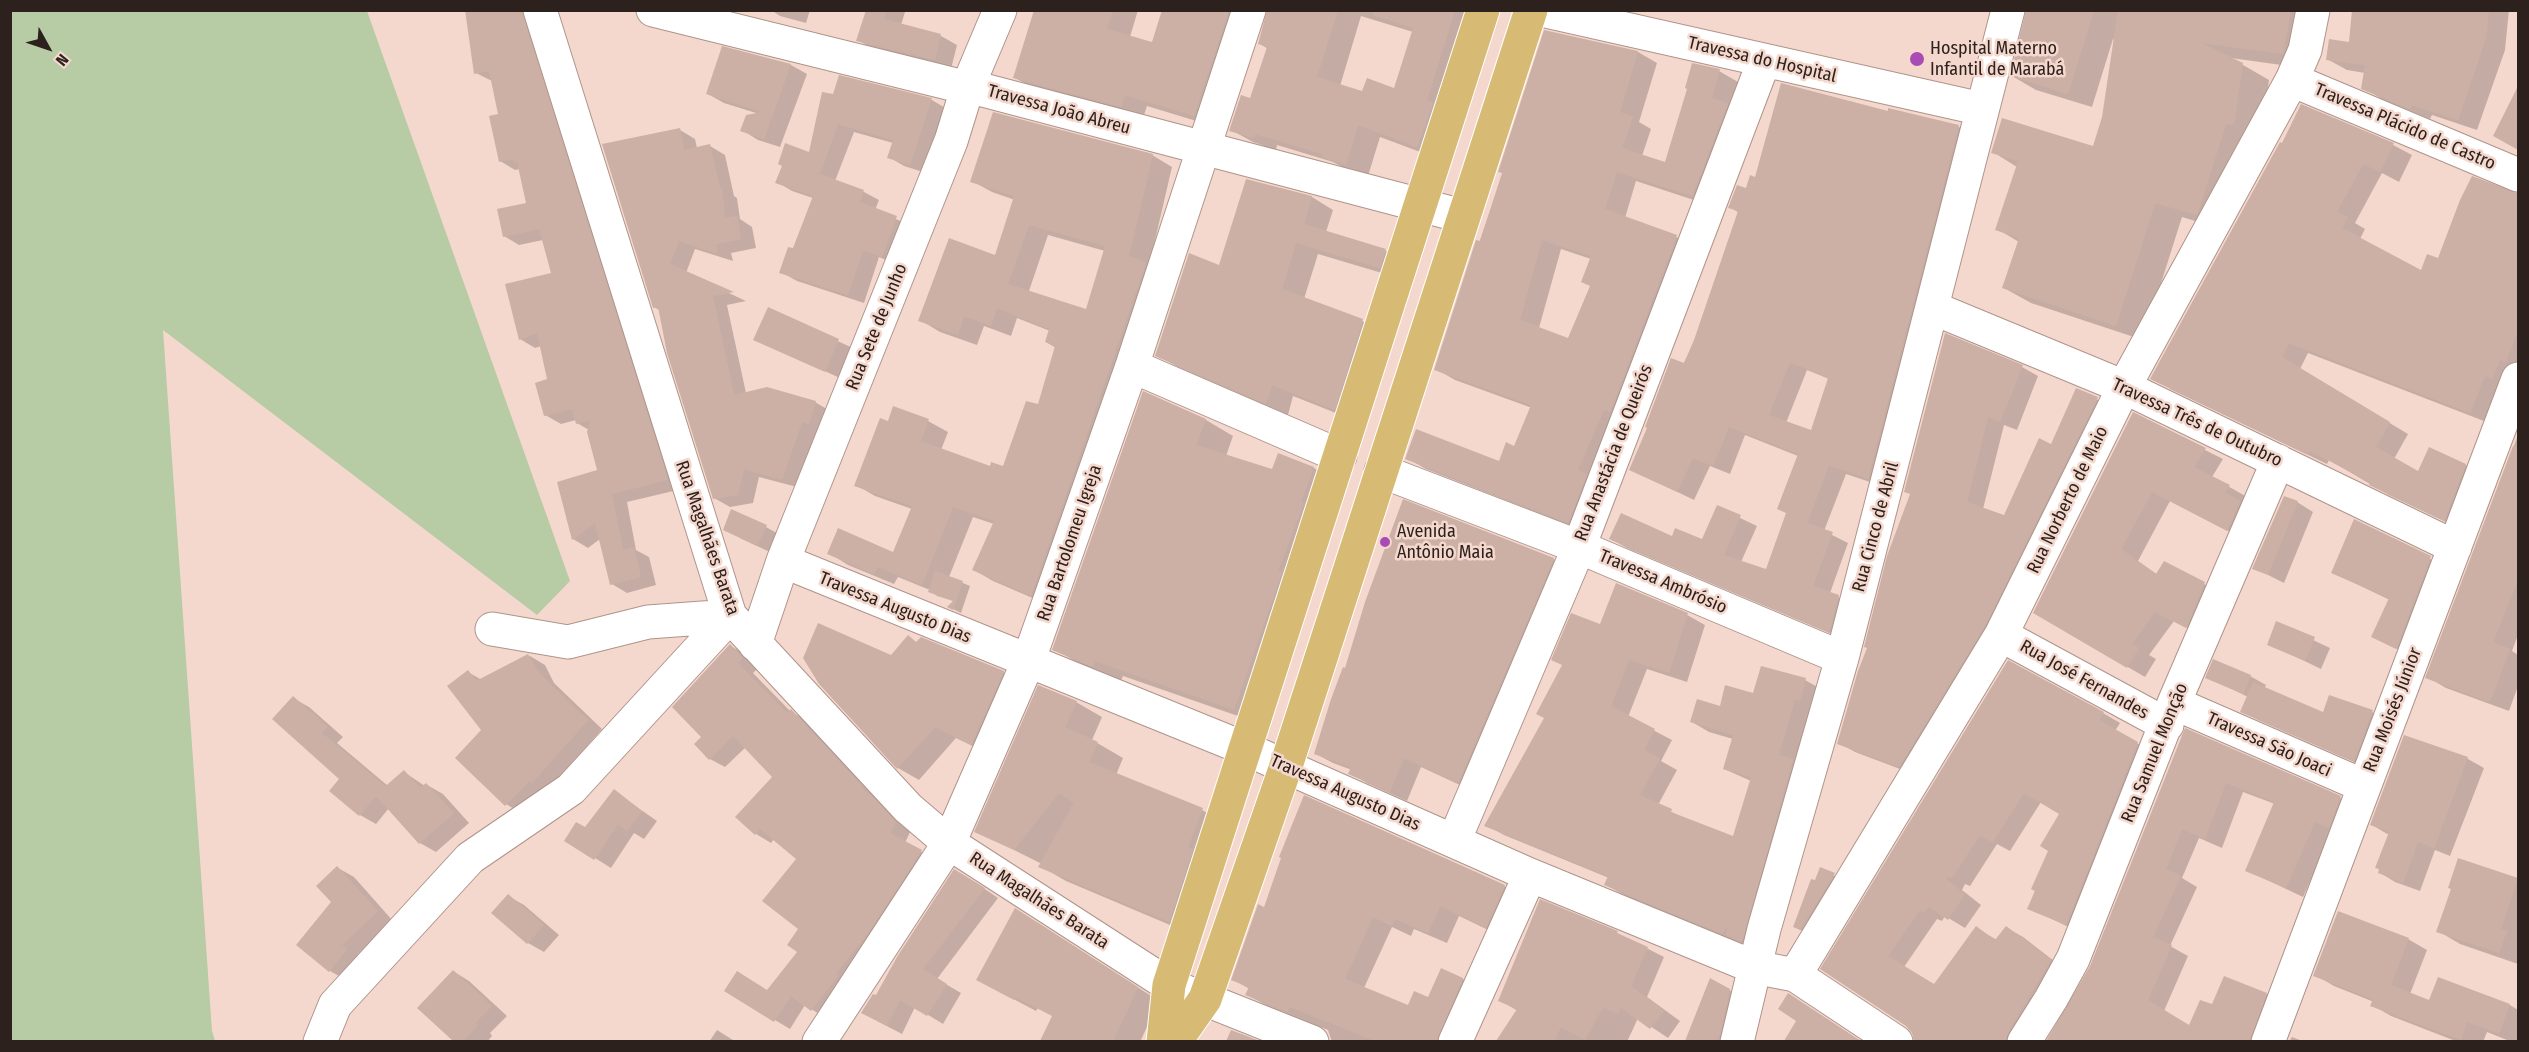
<!DOCTYPE html>
<html>
<head>
<meta charset="utf-8">
<style>
  body { margin:0 }
  #map { position:relative; width:2529px; height:1052px; overflow:hidden; background:#f5d8cd; font-family:"Fira Sans Condensed",sans-serif }
  canvas { display:block }
  .frame { position:absolute; inset:0; border:12px solid #2c211d; pointer-events:none }
  .north { position:absolute; left:18px; top:18px; width:60px; height:60px; -webkit-text-stroke:4px #f5d8cd; paint-order:stroke; rotate:130deg; font-size:16px; font-weight:700; line-height:24px; text-align:center; color:#2c211d }
  .north::after { content:''; display:block; margin:auto; width:21px; height:27px; background:#2c211d; clip-path:polygon(50% 0,100% 100%,50% 72%,0 100%) }
</style>
</head>
<body>
<div id="map">
<canvas width="2529" height="1052"></canvas>
<div class="frame"></div>
<div class="north">N</div>
</div>
<script>
const g = document.querySelector('canvas').getContext('2d');
g.lineJoin = 'round';
function paint(path, color) {
  g.fillStyle = color;
  g.fill(path, 'evenodd');
}
function stroke(path, color, width, dash) {
  g.strokeStyle = color;
  g.lineWidth = width;
  g.lineCap = dash ? 'butt' : 'round';
  g.setLineDash(dash || []);
  g.stroke(path);
}
function write(font, color, halo, rows, align = 'center') {
  g.font = font + ' "Fira Sans Condensed",sans-serif';
  g.lineWidth = 5;
  g.setLineDash([]);
  g.textBaseline = 'middle';
  g.strokeStyle = halo;
  g.fillStyle = color;
  for (const [text, x, y, turn = 0] of rows) {
    g.save();
    g.translate(x, y);
    g.rotate((+turn || 0) * Math.PI / 180);
    g.textAlign = isNaN(turn) ? turn : align;
    if (halo) g.strokeText(text, 0, 0);
    g.fillText(text, 0, 0);
    g.restore();
  }
}
paint(new Path2D(`
  M10,11H367L570,581L537,615L163,330L212,1031L215,1041H11Z`), '#b7cba4');
paint(new Path2D(`
  M466,10H539L682,489L627,502L636,550L649,557L656,585L627,593L612,584L600,539L588,548L573,539L559,483L599,471L589,430L577,423L576,420L561,424L545,415L549,381L541,346L535,348L520,339L553,274L543,240L519,245L504,236L528,204L520,169L515,170L500,161V115L492,81L476,73Z
  M771,10H810L806,23L780,16Z
  M868,10H903L905,12L901,25L941,36L957,45L951,69L873,49L858,40Z
  M1036,10H1138L1130,37L1153,44L1163,10H1257L1216,127L1147,106L1143,118L1037,90L1015,78Z
  M1268,10H1481L1439,159L1380,137L1368,176L1346,169L1333,162L1277,145L1276,150L1253,142L1231,130L1251,100L1268,49L1259,43ZM1361,16L1413,32L1395,90L1363,93L1340,86Z
  M2027,10H2320L2310,69L2231,58L2269,80L2261,140L2224,230L2182,217L2143,340L2031,303L2004,288L2019,242L1997,229L2017,167L1993,152L2094,148L2104,117L2115,40L2113,39L2092,107L2036,90L2012,76Z
  M2354,10H2509L2505,50L2477,130L2432,115L2430,119L2382,99L2363,88L2365,73L2347,70L2327,59L2350,44Z
  M1545,32L1638,52L1657,63L1639,122L1651,129L1642,156L1666,164L1719,71L1738,82L1712,206L1636,181L1625,218L1676,237L1695,247L1587,532L1426,469L1407,458L1500,463L1515,447L1532,408L1455,380L1436,369L1503,173ZM1561,249L1591,259V287L1568,340L1539,328Z
  M723,48L791,65L807,74L780,147L758,140L742,130L759,114L724,103L708,94Z
  M840,77L932,100L947,109L926,173L904,166L889,157L893,143L854,132L835,181L864,192L879,200L875,210L912,226L898,265L879,257L864,303L797,281L781,272L794,250L813,198L792,191L777,182L810,154Z
  M2518,90V149L2495,136Z
  M2301,106L2393,145L2412,155L2399,182L2382,173L2355,223L2365,229L2360,239L2421,272L2439,260L2510,194L2518,195V370L2489,423L2308,353L2300,369L2408,434L2394,459L2419,473L2465,465L2484,476L2463,530L2389,495L2329,460L2327,464L2170,389Z
  M1889,110L1959,127L1975,136L1885,487L1846,474L1824,531L1848,543L1830,593L1855,606L1846,640L1627,548L1611,539L1673,538L1703,541L1717,507L1757,526L1741,562L1767,571L1788,513L1798,456L1745,435L1730,474L1710,466L1694,500L1630,469L1695,341L1739,213L1730,207L1756,179ZM1807,370L1829,379L1812,432L1786,423Z
  M680,130L695,139L697,148L710,146L725,155L734,196L737,198L740,219L752,227L756,248L731,253L733,261L695,249L686,273L746,301L727,305L746,393L815,402L830,411L824,431L818,429L797,487L759,477L753,503L730,507L714,498L661,311L654,307Z
  M1152,155L1172,167L1149,266L1051,606L993,581L974,570L994,524L973,517L949,577L970,586L961,613L949,607L954,601L937,596L930,590L898,577L894,584L848,565L829,553L894,554L912,509L875,496L856,485L889,422L928,421L948,432L941,450L991,468H1004L1039,406L1056,348L1046,342L1050,331L1017,318L1011,336L984,326L977,345L940,332L920,320L996,257L1015,200L992,192L972,181ZM1048,235L1105,251L1087,311L1029,291Z
  M1247,180L1312,197L1333,210L1326,232L1386,251L1407,263L1402,279L1318,254L1304,299L1362,321L1383,333L1356,421L1293,396L1288,415L1178,367L1157,355L1220,267Z
  M768,309L855,349L842,379L755,339Z
  M2022,367L2038,376L2017,430L2004,425L1983,509L2005,517L2052,446L2077,390L2113,407L1916,775L1855,752L1839,743L1869,648L1889,557Z
  M1144,393L1206,420L1233,436L1226,456L1273,471L1279,455L1314,468L1341,484L1261,724L1123,676L1121,681L1082,665L1054,649Z
  M2133,414L2223,459L2212,477L2247,497L2246,540L2170,501L2138,561L2158,575L2164,563L2223,594L2205,637L2174,621L2149,655L2156,659L2145,677L2035,613Z
  M2518,435V635L2512,651L2518,655V686L2509,711L2446,688L2427,677Z
  M2297,502L2313,512L2284,583L2254,568Z
  M2355,521L2446,567L2412,657L2373,636L2390,600L2333,573Z
  M766,527L782,536L774,554L740,538Z
  M1554,559L1570,569L1475,792L1421,767L1407,801L1367,783L1350,773L1352,770L1333,763L1316,754Z
  M1687,615L1705,625L1687,682L1647,669L1628,717L1672,740L1661,761L1677,770L1658,805L1689,821L1734,838L1751,781L1724,769L1733,739L1709,732L1692,722L1754,695L1805,680L1823,690L1745,945L1624,895L1606,885L1609,878L1504,835L1486,825L1601,626Z
  M2277,623L2330,648L2321,669L2269,644Z
  M918,643L1003,672L1024,684L993,756L956,738L919,780L898,768L820,683L891,656Z
  M730,646L746,654L758,668L753,673L791,712L807,720L877,796L875,798L889,809L910,832L905,843L936,860L827,1019L805,1005L790,1029L775,1020L768,991L799,952L798,859L774,839L771,843L756,834L774,777L746,747L725,767L710,759L703,737Z
  M530,656L545,665L554,683L602,729L547,791L521,813L506,804L468,672L482,680Z
  M2250,676L2266,685L2264,689L2324,714L2330,697L2372,712L2388,721L2370,769L2258,720L2242,711L2248,697L2207,677Z
  M293,698L309,707L343,737L337,743L388,786L404,772L425,786L427,785L443,794L469,823L436,852L420,843L389,808L376,824L360,815L331,791L342,778Z
  M1076,702L1102,717L1092,740L1123,758L1116,775L1202,810L1228,825L1196,936L1066,881L1040,866L1042,864L976,831Z
  M2103,713L2120,723L2115,731L2154,753L2083,934L2029,908L2061,814L2041,802L2010,851L1997,844L1970,886L1965,884L1962,890L1981,905L1965,928L1945,916L1942,921L1937,919L1904,967L1935,985L1976,928L1997,940L2007,928L2023,937L2067,971L2025,1042H1916L1914,1034L1908,1026L1822,969Z
  M2186,730L2340,798L2357,807L2333,830L2303,897L2246,870L2275,804L2243,792L2222,848L2199,838L2182,878L2197,887L2170,946L2188,956L2164,1011L2190,1027L2212,1006L2266,994L2283,1004L2268,1042H2048L2092,967Z
  M2405,737L2468,759L2484,768L2450,856L2435,850L2420,891L2395,882L2379,872L2389,835L2372,825Z
  M614,791L657,821L644,839L634,833L611,868L595,858L586,829Z
  M2459,860L2518,880V964L2460,944L2438,931L2453,889Z
  M338,868L354,877L393,921L357,955L362,959L346,980L330,971L298,945L333,902Z
  M1821,869L1847,882L1808,934L1795,927Z
  M970,879L998,898L937,979L961,993L943,1024L915,1007L902,1034L877,1021L876,997Z
  M1504,886L1523,897L1505,938L1459,916L1447,943L1414,929L1411,936L1392,927L1364,988L1409,1007L1429,999L1442,970L1463,979L1481,990L1458,1042H1332L1328,1030L1266,1005L1247,995L1250,989L1233,980L1265,909Z
  M508,896L524,905L559,935L544,952L528,943L493,913Z
  M1038,923L1159,1001L1140,1042H1042L1054,1016L1038,1008L1036,1011L1000,992Z
  M1617,933L1664,957L1647,997L1680,1021L1668,1038L1638,1018L1627,1042H1497L1518,1011L1499,1000Z
  M2408,939L2427,950L2410,994L2430,1002L2510,1005L2518,1010V1042H2512L2487,1032L2483,1042H2458L2391,1016L2372,1005L2374,1002L2334,986L2315,975Z
  M453,971L469,981L507,1016L490,1033L492,1036L487,1042H452Z
  M1710,980L1746,999L1736,1042H1687Z
  M1805,1005L1861,1042H1786Z
  M717,1030L733,1040L736,1042H709Z
  M2292,1037L2305,1042H2289Z`), '#0003');
paint(new Path2D(`
  M465,10H522L668,480L612,494L623,550L634,547L641,577L610,585L595,523L572,540L557,482L597,470L587,432L590,420L576,424L572,409L544,416L535,383L547,379L537,333L519,340L505,284L551,273L539,229L503,237L497,209L526,203L517,162L514,163L513,159L499,162L489,116L498,114L489,71L474,74Z
  M866,10H887L884,19L941,34L935,60L856,41Z
  M1034,10H1113L1107,29L1152,42L1162,10H1229L1194,116L1125,95L1121,107L1013,78Z
  M1267,10H1338L1317,77L1362,91L1367,78L1394,88L1413,28L1373,15L1374,10H1455L1427,100L1433,103L1417,147L1358,125L1346,165L1322,157L1323,154L1255,134L1254,138L1229,131L1241,95L1250,98L1267,47L1258,44Z
  M2026,10H2094L2068,94L2010,76Z
  M2118,10H2291L2283,54L2201,43L2243,63L2234,125L2226,124L2197,215L2155,203L2116,326L2002,288L2019,238L1995,230L2018,161L1991,153L2002,118L2093,146L2102,117Z
  M2352,10H2489L2486,38L2458,120L2412,105L2410,109L2361,89L2365,65L2326,60L2329,39L2349,42Z
  M1544,30L1638,51L1620,112L1633,117L1622,148L1665,162L1687,89L1685,88L1692,63L1720,69L1712,98L1728,103L1692,196L1617,172L1605,209L1677,235L1610,412L1604,410L1578,470L1587,474L1568,523L1405,459L1416,429L1499,461L1506,442L1514,446L1531,405L1434,370L1476,240L1480,241L1502,173L1498,172ZM1542,240L1591,256L1581,282L1590,286L1568,338L1520,320Z
  M722,46L791,64L764,139L740,131L746,115L762,112L706,94Z
  M839,75L932,98L910,165L887,158L893,140L838,124L820,174L864,190L860,202L897,216L882,257L863,250L848,295L779,273L788,247L793,248L813,196L775,183L782,166L778,164L785,143L809,152L822,92L833,94Z
  M1781,83L1888,111V108L1959,125L1868,479L1829,465L1807,523L1833,532L1813,586L1839,595L1829,632L1609,539L1621,513L1672,536L1675,528L1702,539L1717,505L1741,515L1724,555L1766,569L1786,513L1777,509L1798,454L1729,427L1713,466L1693,458L1677,492L1629,470L1647,428L1645,427L1671,358L1684,363L1694,340L1738,211L1728,208L1737,185L1746,188L1750,175L1755,177ZM1790,362L1828,378L1811,430L1769,415Z
  M2518,86V150L2493,136Z
  M2301,104L2394,143L2380,172L2363,164L2337,212L2348,217L2342,228L2421,270L2427,254L2438,258L2460,200L2472,176L2518,193V330L2506,362L2500,360L2492,379L2485,376L2470,413L2289,343L2282,357L2390,422L2376,447L2418,471L2429,447L2466,464L2444,521L2369,485L2370,482L2310,451L2308,455L2150,379L2280,142L2282,143Z
  M993,112L1153,154L1129,256L1146,263L1031,596L972,570L994,521L953,507L922,585L878,567L874,574L827,554L838,528L893,552L912,506L854,486L880,418L888,421L893,406L929,419L921,441L990,466L991,462L1003,466L1026,401L1038,404L1055,346L1045,342L1049,329L997,308L991,326L964,316L958,335L918,321L949,238L995,255L1014,196L970,182ZM1029,225L1105,246L1086,309L1008,284Z
  M680,128L684,150L710,144L720,188L722,187L725,218L737,216L741,239L716,244L718,254L679,241L670,264L734,292L713,296L734,395L767,387L816,401L809,424L802,422L782,480L744,469L738,495L713,499L667,353L658,307L653,308L602,144Z
  M1246,179L1312,196L1304,224L1386,249L1380,268L1296,243L1282,289L1363,319L1335,410L1272,385L1266,404L1155,356L1189,253L1219,265Z
  M768,307L839,339L825,372L753,340Z
  M1945,333L2023,365L2000,422L1988,417L1967,502L2004,515L2039,438L2051,444L2076,388L2098,397L1985,626L1899,767L1837,744L1858,671L1867,648L1864,647L1887,556L1910,494L1904,492Z
  M1143,391L1206,419L1196,445L1272,469L1278,453L1314,467L1301,502L1304,503L1278,571L1282,572L1234,710L1095,661L1093,667L1052,650Z
  M2133,412L2206,448L2194,467L2230,485L2225,493L2240,501L2227,531L2152,492L2121,549L2156,574L2164,561L2205,582L2186,628L2155,612L2132,644L2139,648L2127,668L2033,613Z
  M2513,446L2518,448V580L2493,642L2510,649L2490,702L2425,678Z
  M2284,496L2298,501L2268,575L2252,569Z
  M1403,499L1554,558L1458,783L1404,758L1390,792L1348,774L1351,767L1314,754L1331,699L1343,667L1345,668L1365,602Z
  M731,509L767,525L757,546L723,530Z
  M2354,519L2431,556L2396,649L2371,637L2389,598L2331,573Z
  M935,571L963,581L953,610L947,607L953,601L928,592Z
  M1616,583L1688,613L1669,673L1629,660L1611,706L1655,729L1644,750L1660,758L1640,795L1672,809L1671,812L1733,836L1751,777L1723,769L1733,735L1690,722L1697,699L1720,706L1725,685L1753,693L1761,666L1806,678L1800,701L1795,699L1779,755L1793,759L1742,942L1726,935L1728,925L1722,934L1604,885L1608,876L1484,826L1544,718L1536,714L1562,665L1551,660L1571,613L1600,624Z
  M2276,621L2315,637L2305,661L2267,645Z
  M818,623L891,655L908,635L916,642L921,637L1004,671L971,745L935,727L897,769L819,684L803,658Z
  M730,644L743,658L738,663L787,713L791,709L862,786L861,788L874,798L896,822L890,833L922,850L868,933L836,974L838,976L811,1011L791,996L774,1022L724,991L737,971L767,990L797,952L787,945L798,929L762,901L796,859L760,829L755,835L735,817L772,777L733,736L709,760L694,744L701,737L672,707Z
  M528,654L539,673L588,720L532,783L529,781L505,806L455,758L481,730L447,686L468,670L476,681Z
  M2213,659L2251,675L2243,694L2205,678Z
  M2008,660L2104,712L2099,720L2138,742L2066,925L2027,909L2035,891L2031,889L2048,851L2040,846L2059,814L2024,793L1992,843L1980,835L1952,878L1948,876L1946,879L1965,894L1948,920L1929,907L1924,913L1920,910L1888,956L1934,984L1976,926L1995,940L2006,926L2051,960L2008,1032L2005,1041H1914L1912,1033L1906,1026L1820,969Z
  M2253,682L2323,712L2329,695L2373,710L2354,761L2240,712Z
  M1038,685L1077,701L1065,727L1098,742L1089,762L1203,808L1188,847L1193,849L1169,922L1038,867L1074,803L1059,793L1014,850L974,832Z
  M293,696L328,727L322,733L385,786L381,790L404,770L420,788L426,783L454,813L419,844L376,796L359,816L329,791L339,779L272,719Z
  M2185,728L2341,796L2329,828L2315,822L2286,888L2245,871L2274,802L2226,783L2205,839L2182,829L2166,869L2181,876L2153,937L2172,945L2148,1000L2189,1025L2200,1000L2212,1004L2224,976L2267,993L2250,1041H2046L2090,966Z
  M2404,735L2468,757L2434,848L2418,842L2403,883L2378,873L2379,869L2375,868L2389,832L2370,825Z
  M614,789L642,811L627,831L618,824L594,860L564,841L576,822L585,827Z
  M1304,795L1505,885L1486,928L1440,906L1428,933L1395,919L1392,926L1373,917L1345,979L1408,1005L1414,991L1428,997L1441,968L1463,978L1437,1041H1375L1290,1007L1287,1012L1245,995L1249,987L1231,980L1258,904L1264,907L1281,858L1279,857Z
  M2458,858L2518,878L2501,929L2507,931L2499,953L2436,932L2451,889L2448,888Z
  M337,866L378,911L342,945L347,949L329,972L296,945L331,902L316,886Z
  M1820,867L1835,873L1800,930L1793,927L1811,879L1815,880Z
  M954,869L985,888L923,969L947,984L927,1016L900,1000L887,1026L861,1013L873,994L876,995L897,957Z
  M508,894L544,925L527,944L491,913Z
  M1540,899L1618,931L1617,933L1648,947L1631,986L1664,1011L1650,1029L1621,1008L1618,1014L1603,1007L1585,1040L1561,1027L1554,1041H1496L1517,1009L1498,1001Z
  M1015,908L1138,987L1113,1041H1040L1052,1016L1015,997L1014,1000L976,980Z
  M2338,911L2409,938L2391,985L2429,1000L2438,977L2510,1004L2499,1034L2467,1022L2461,1040L2370,1006L2373,999L2313,976Z
  M453,970L492,1006L475,1023L477,1026L463,1041H453L417,1008Z
  M1710,978L1730,989L1720,1034L1716,1041H1685Z
  M1788,993L1861,1041H1784L1796,1021L1778,1009Z
  M1231,1030L1260,1041H1226Z`), '#ccb0a6');
const minor = new Path2D(`
  M540,10L730,616L908,808L949,843L1169,985L1312,1042
  M653,10L956,85L968,86L1462,216
  M1541,10L1982,109
  M2292,80L2518,175
  M1933,308L2124,387L2455,547
  M1132,366L1340,456
  M1381,471L1579,547L1842,658
  M783,561L1246,749L1530,875L1754,967L1795,975L1896,1042
  M2001,635L2167,725
  M755,644L783,561L951,141L968,86L1000,10
  M2174,703L2364,786
  M1454,841L1579,547L1764,61
  M1795,975L2001,635L2124,387L2292,80L2305,50L2313,10
  M320,1042L335,1005L470,858L571,789L730,616L648,622L568,642L492,629
  M819,1042L949,843L1028,662L1132,366L1249,10
  M1455,1042L1530,875
  M1737,1042L1764,929L1842,658L2008,10
  M2024,1042L2051,999L2073,959L2174,703L2278,461
  M2268,1042L2518,379`);
const major = new Path2D(`
  M1163,1042L1169,985L1483,10
  M1175,1042L1205,999L1286,766L1531,10`);
stroke(minor, '#af948a', 35);
stroke(major, '#fff', 35);
stroke(minor, '#fff', 33);
stroke(major, '#d7bb75', 33);
for (const [x, y, r, color] of [
  [1917,59,8,"#a84bb5"],
  [1385,542,6,"#a84bb5"]
]) {
  const dot = new Path2D();
  dot.arc(x, y, r, 0, 2 * Math.PI);
  g.fillStyle = color;
  g.fill(dot);
  stroke(dot, '#f5d8cd', 2);
}
write('18px', '#2c211d', '#f5d8cd', [
  ["Hospital Materno",1930,49],
  ["Infantil de Marabá",1930,70],
  ["Avenida",1397,532],
  ["Antônio Maia",1397,553]
], 'left');
write('18px', '#2c211d', '#f5d8cd', [
  ["Travessa do Hospital",1762,60,13],
  ["Travessa João Abreu",1059,110,15],
  ["Travessa Plácido de Castro",2405,127,23],
  ["Rua Sete de Junho",877,327,-68],
  ["Travessa Três de Outubro",2197,423,25],
  ["Rua Anastácia de Queirós",1614,453,-69],
  ["Rua Norberto de Maio",2068,500,-64],
  ["Rua Cinco de Abril",1876,527,-75],
  ["Rua Magalhães Barata",707,538,71],
  ["Rua Bartolomeu Igreja",1070,543,-71],
  ["Travessa Ambrósio",1663,582,23],
  ["Travessa Augusto Dias",895,608,22],
  ["Rua José Fernandes",2084,680,29],
  ["Rua Moisés Júnior",2393,710,-69],
  ["Travessa São Joaci",2269,745,24],
  ["Rua Samuel Monção",2155,753,-68],
  ["Travessa Augusto Dias",1345,793,24],
  ["Rua Magalhães Barata",1039,901,33]
]);
</script>
</body>
</html>
